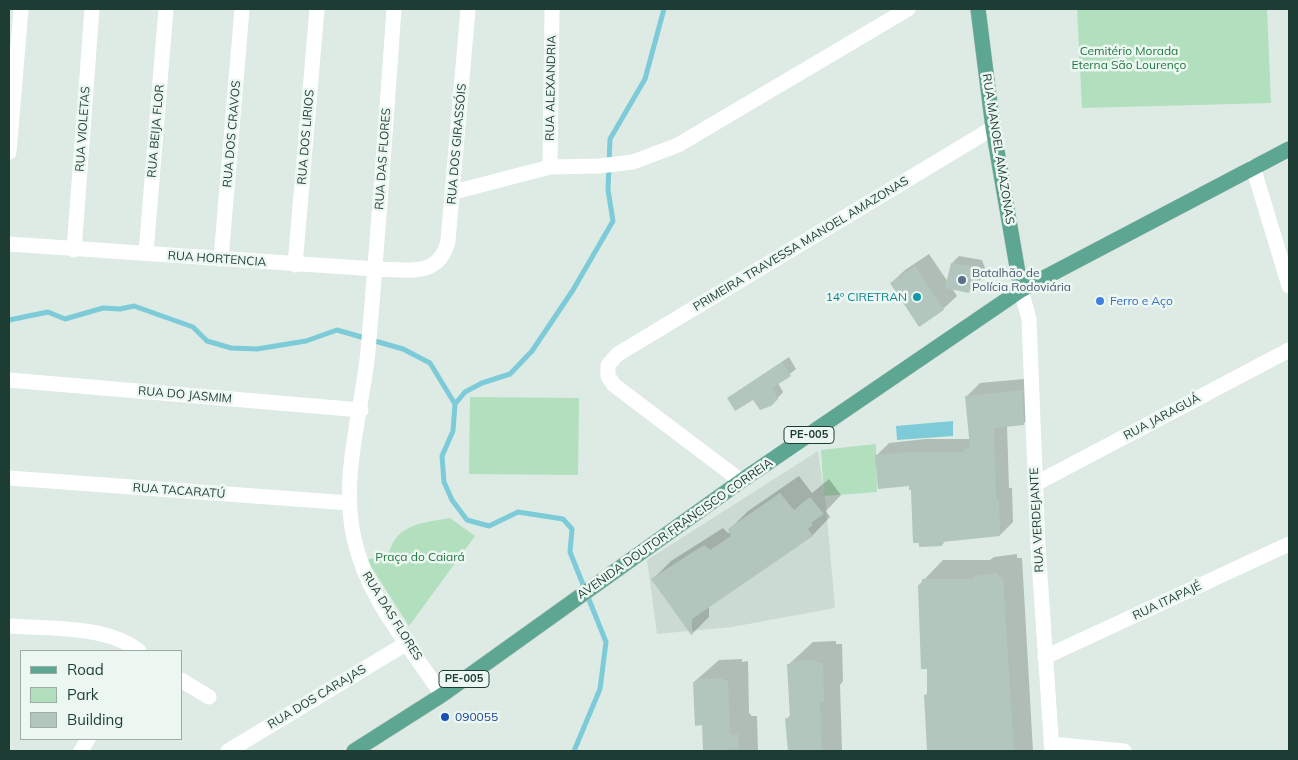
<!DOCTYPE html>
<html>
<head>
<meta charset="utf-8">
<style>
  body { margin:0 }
  #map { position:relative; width:1298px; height:760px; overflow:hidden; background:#ddebe4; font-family:Mulish,sans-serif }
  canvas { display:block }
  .frame { position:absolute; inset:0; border:10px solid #1d3c33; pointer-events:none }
  .legend { position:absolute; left:20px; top:650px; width:162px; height:90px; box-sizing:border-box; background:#edf7f2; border:1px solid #9aaca6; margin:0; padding:6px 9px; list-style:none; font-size:15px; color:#1d3c33 }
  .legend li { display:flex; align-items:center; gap:10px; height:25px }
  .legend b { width:25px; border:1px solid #9aaca6 }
</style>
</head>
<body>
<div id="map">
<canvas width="1298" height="760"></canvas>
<div class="frame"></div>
<ul class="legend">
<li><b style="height:6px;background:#5ca692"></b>Road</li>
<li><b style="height:14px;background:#b2dfbe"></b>Park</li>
<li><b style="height:14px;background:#b2c6bd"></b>Building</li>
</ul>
</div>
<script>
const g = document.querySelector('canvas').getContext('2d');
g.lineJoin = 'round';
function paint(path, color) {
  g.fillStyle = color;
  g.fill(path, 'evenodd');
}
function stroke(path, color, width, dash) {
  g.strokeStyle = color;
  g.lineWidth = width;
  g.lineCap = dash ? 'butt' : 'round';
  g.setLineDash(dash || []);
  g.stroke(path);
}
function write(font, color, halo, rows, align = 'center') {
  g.font = font + ' Mulish,sans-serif';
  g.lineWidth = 5;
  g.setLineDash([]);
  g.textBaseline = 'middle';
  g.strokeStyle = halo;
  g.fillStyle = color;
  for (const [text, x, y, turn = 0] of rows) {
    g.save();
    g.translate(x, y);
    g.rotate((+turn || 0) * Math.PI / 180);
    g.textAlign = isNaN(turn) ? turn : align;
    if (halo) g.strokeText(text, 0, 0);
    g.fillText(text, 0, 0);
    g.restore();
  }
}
paint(new Path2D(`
  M818,451L826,506L835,608L732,627L657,634L647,560Z`), '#cbdbd3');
paint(new Path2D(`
  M1077,9H1267L1271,103L1082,108Z
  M470,397L579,398L578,475L469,474Z
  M876,444L877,492L824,496L821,450Z
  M450,518L475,536L409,626L367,560L389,553C397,523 424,523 450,518Z`), '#b2dfbe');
paint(new Path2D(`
  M953,421V436L897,440L896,426Z`), '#7dcbd8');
paint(new Path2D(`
  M929,254L948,282L952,263L959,256L982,260L985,268L982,278L969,291L952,288L957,296L943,309L891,283L905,270Z
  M789,357L796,369L778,383L783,392L777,399L728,398Z
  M1035,378L1036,411L1023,424L1007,426L1009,488H1012L1013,522L1000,535L945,541L942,545L910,485L876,456L889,443L926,439H971L967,396L980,383Z
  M799,476L812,493L829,479L841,495L826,511L830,517L812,536L709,606V617L692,634L653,579L671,561L723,528L728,533L731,531L730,529L748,511Z
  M1017,554V558H1022L1033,751H928L925,695L928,693V668L919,585L943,560H990L994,557Z
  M836,641V644H842L843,681L840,685L842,751H788L787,719L791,714L788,665L813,642Z
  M742,659V662L748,661L749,713L752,716H757L758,751H705L703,724L694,682L719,660Z`), '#0003');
stroke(new Path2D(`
  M9,320L48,312L65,319L103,308L120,309L134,306L193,327L207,341L231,348L257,349L306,341L337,330L403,349L430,363L455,404
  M574,751L600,689L606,642L570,552L572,529L563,519L518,512L489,526L467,520L452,500L444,482L442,456L453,431L455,404L465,392L482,383L510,374L532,351L573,290L613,221L608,190L610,139L645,79L664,9`), '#7dcbd8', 5);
paint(new Path2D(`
  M951,263L976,267L975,271L979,275L976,286L970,288L969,293L945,288Z
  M915,266L944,310L919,327L890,283Z
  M782,362L791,376L772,388L778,399L771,406L760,410L753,400L735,411L727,398Z
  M1022,390L1024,425L994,428L996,500H999L1000,536L942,542V546L919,547V543H913L911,490H909V486L878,489L875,455L913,452H964V449L970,448L965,396Z
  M780,493L794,510L810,497L824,514L811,523L813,525L808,529L813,536L692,619V636L651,579L704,545L710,550L731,536L728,529Z
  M998,573V577H1003L1014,751H927L924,695H927V669H921L918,585L922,584V579H973V576Z
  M817,660V663H823L824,702H820L822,751H788L785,718H790L787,664H791L792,661Z
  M723,678V680H728L730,732L732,735L738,734L739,748L728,749L729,751L703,750L702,725L695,726L693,682H697L698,679Z`), '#b2c6bd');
const major = new Path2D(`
  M978,9L993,128L1021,290
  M354,751L442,695L741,481L1021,290L1289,149`);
stroke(major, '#c0c8c6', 16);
stroke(new Path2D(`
  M394,9C386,123 378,237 368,351C362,412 340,477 354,538C366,597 410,646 442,695
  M9,152L21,9
  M550,167L552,9
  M1253,167L1289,286
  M454,192L550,167L599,166L633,162L678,145L908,9
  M9,244L375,269C406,269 439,279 448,241L468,9
  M74,250L92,9
  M146,253L166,9
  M221,259L242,9
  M295,265L317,9
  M1021,290L1029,319L1038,547L1052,751
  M9,380L361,410
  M9,478L350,503
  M741,481L614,385L608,376V365L618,354L993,128
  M1035,484L1289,350
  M9,626C49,629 107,625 139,651
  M1045,657L1289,544
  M181,680L209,697
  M1051,744L1124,751
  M81,751L88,739
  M228,751L407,643`), '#fff', 15);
stroke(major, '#5ca692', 15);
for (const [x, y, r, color] of [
  [962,280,5,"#5c6f8a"],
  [917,297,5,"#0f9aa8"],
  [1100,301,5,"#3f7fe0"],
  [445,717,5,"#1a4fb4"]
]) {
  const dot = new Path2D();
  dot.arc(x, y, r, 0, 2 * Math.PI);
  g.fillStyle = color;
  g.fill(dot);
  stroke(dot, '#edf7f2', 2);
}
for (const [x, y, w] of [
  [809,435,50],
  [464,679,50]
]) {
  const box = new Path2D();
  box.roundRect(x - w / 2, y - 8.5, w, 17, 4);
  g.fillStyle = '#edf7f2';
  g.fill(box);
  stroke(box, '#1d3c33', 1);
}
write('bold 11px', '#1d3c33', null, [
  ["PE-005",809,435],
  ["PE-005",464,679]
]);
write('12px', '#227742', '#edf7f2', [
  ["Cemitério Morada",1129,51],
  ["Eterna São Lourenço",1129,65],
  ["Praça do Caiará",420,557]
]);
write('12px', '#1d3c33', '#edf7f2', [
  ["RUA ALEXANDRIA",551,88,-89],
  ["RUA VIOLETAS",83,129,-86],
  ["RUA BEIJA FLOR",156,131,-85],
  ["RUA DOS CRAVOS",232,134,-85],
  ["RUA DOS LIRIOS",306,137,-85],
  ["RUA DOS GIRASSÓIS",457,144,-85],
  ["RUA MANOEL AMAZONAS",998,149,81],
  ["RUA DAS FLORES",383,159,-86],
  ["PRIMEIRA TRAVESSA MANOEL AMAZONAS",801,244,-31],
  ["RUA HORTENCIA",217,259,4],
  ["RUA DO JASMIM",185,395,5],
  ["RUA JARAGUÁ",1162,417,-28],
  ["RUA TACARATÚ",179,491,4],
  ["RUA VERDEJANTE",1037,520,-93],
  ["AVENIDA DOUTOR FRANCISCO CORREIA",675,529,-35],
  ["RUA ITAPAJÉ",1167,601,-25],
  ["RUA DAS FLORES",392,616,58],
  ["RUA DOS CARAJAS",317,697,-31]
]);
write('12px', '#4e5e75', '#edf7f2', [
  ["Batalhão de",972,273],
  ["Polícia Rodoviária",972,287]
], 'left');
write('12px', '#0d838f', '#edf7f2', [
  ["14º CIRETRAN",907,297]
], 'right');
write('12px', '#366cbe', '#edf7f2', [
  ["Ferro e Aço",1110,301]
], 'left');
write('12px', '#164399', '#edf7f2', [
  ["090055",455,717]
], 'left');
</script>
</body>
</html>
